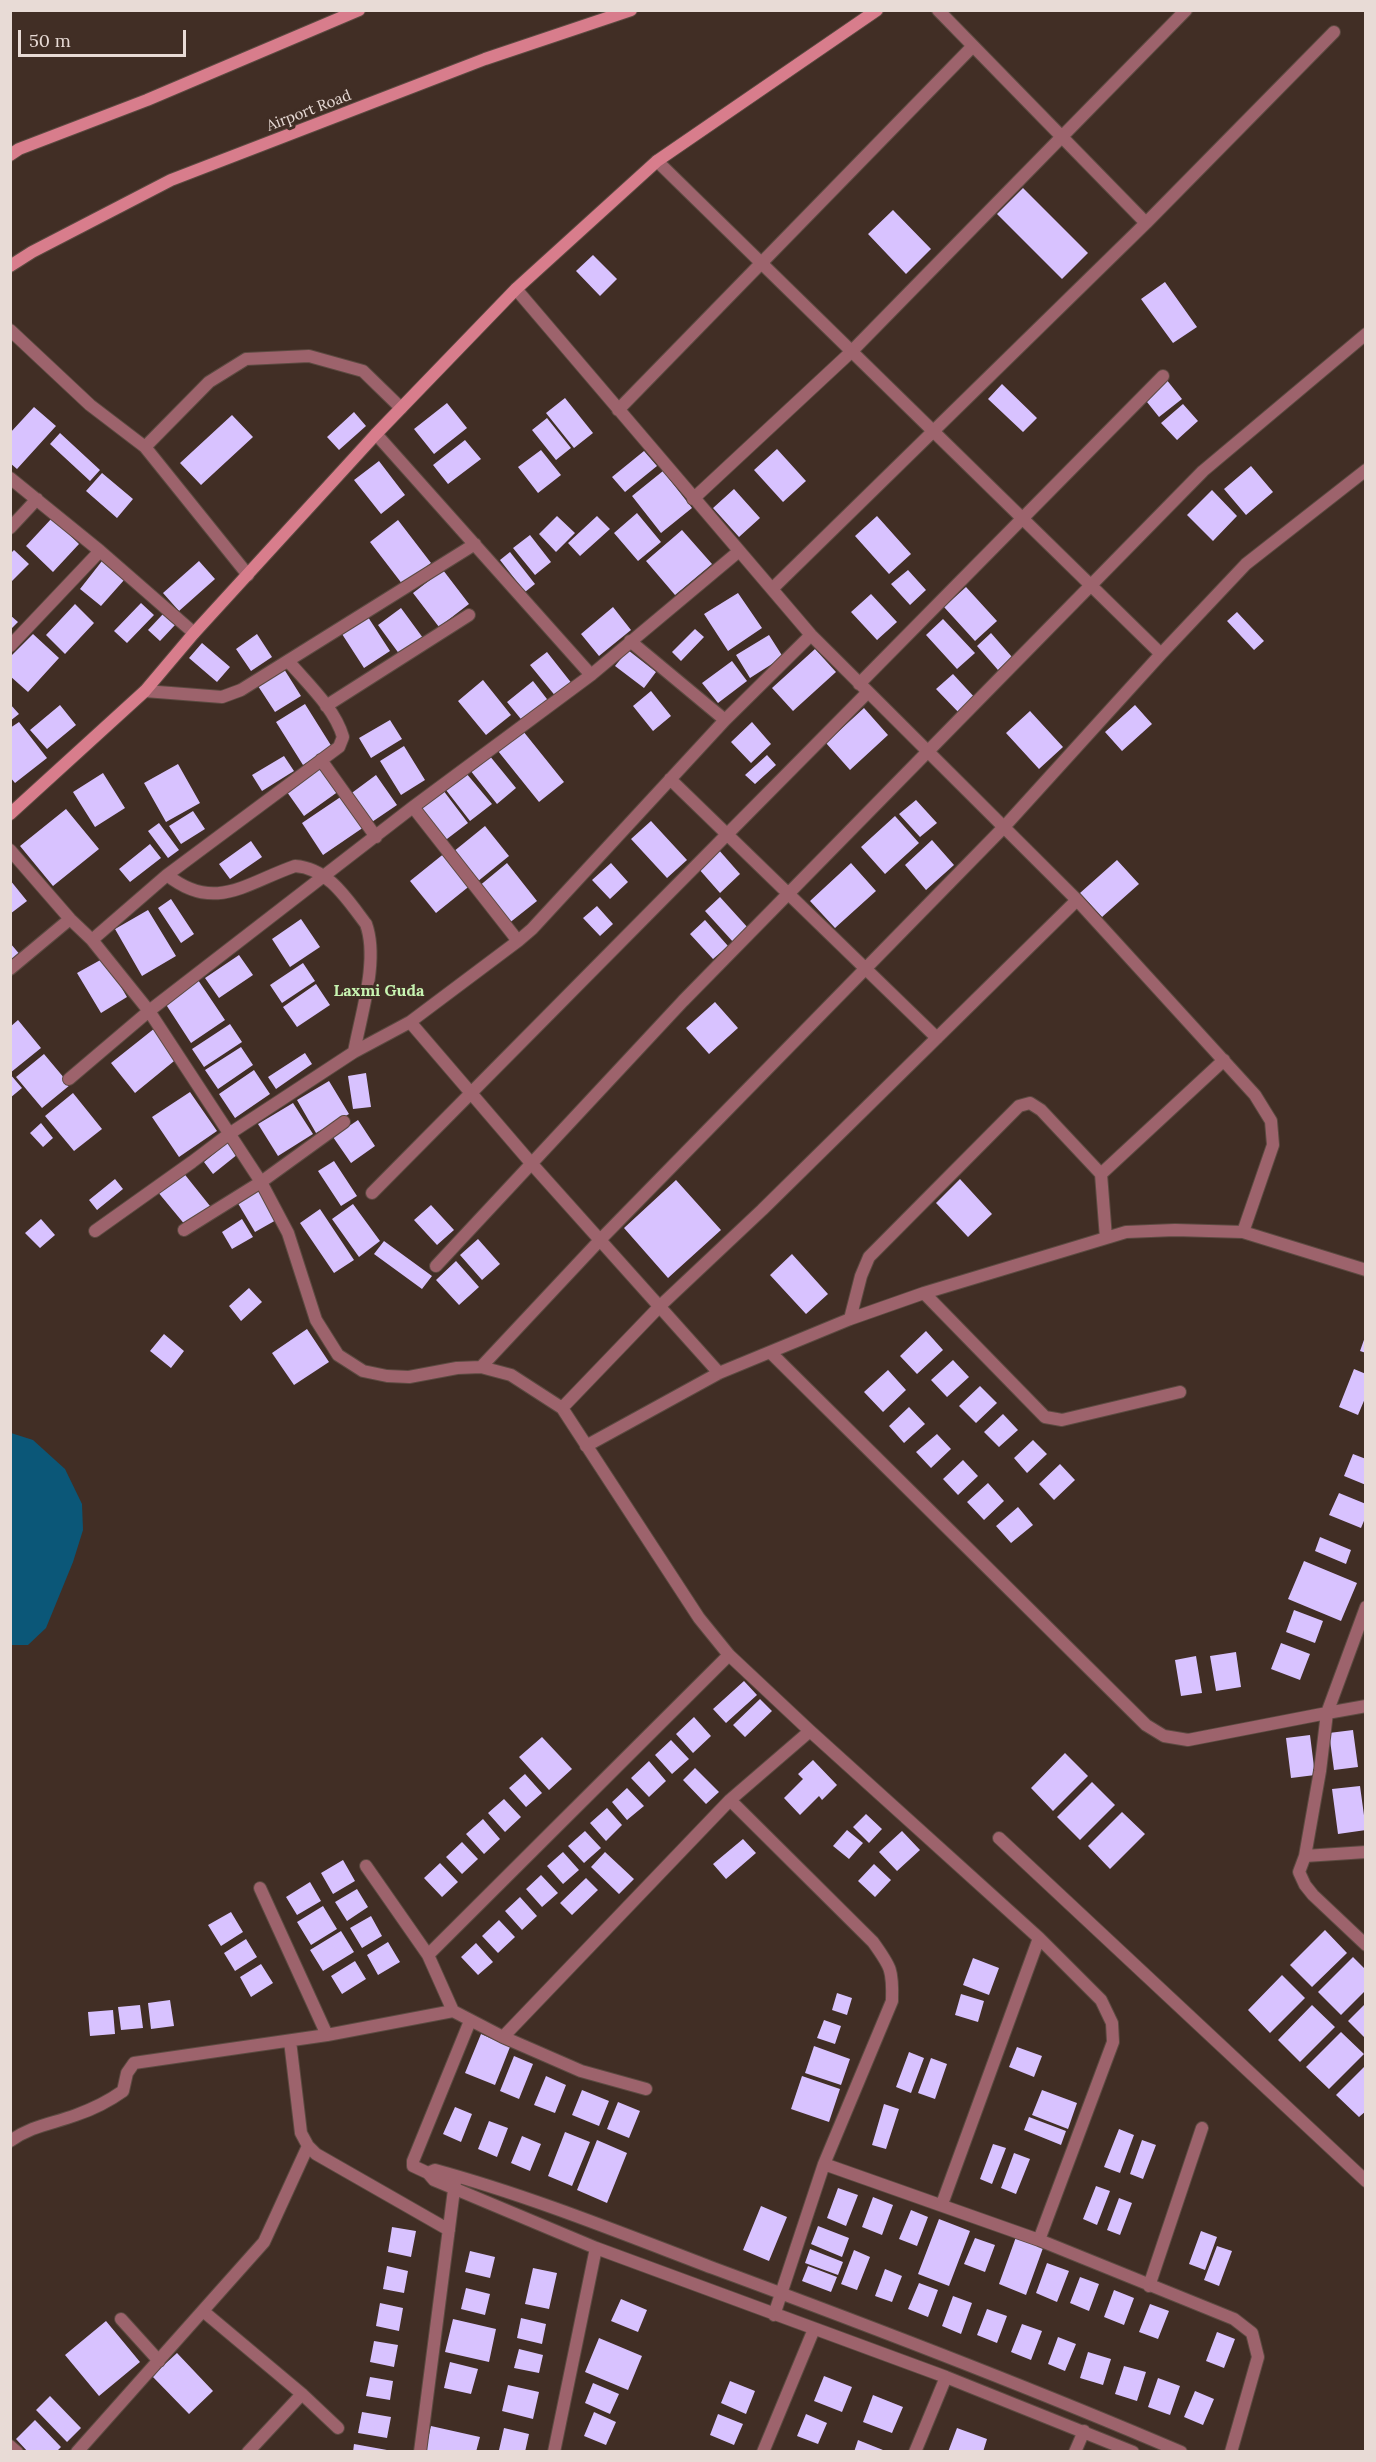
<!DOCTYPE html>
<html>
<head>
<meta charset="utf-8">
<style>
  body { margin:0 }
  #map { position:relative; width:1376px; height:2462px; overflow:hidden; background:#412e25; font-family:Lora,serif }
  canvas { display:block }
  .frame { position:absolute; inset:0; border:12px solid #e8dbd6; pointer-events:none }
  .scale { position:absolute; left:18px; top:30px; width:168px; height:27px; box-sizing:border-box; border:3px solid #e8dbd6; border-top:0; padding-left:8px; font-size:18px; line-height:21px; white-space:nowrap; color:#e8dbd6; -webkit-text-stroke:4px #412e25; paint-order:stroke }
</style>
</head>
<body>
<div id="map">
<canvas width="1376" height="2462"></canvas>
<div class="frame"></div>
<div class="scale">50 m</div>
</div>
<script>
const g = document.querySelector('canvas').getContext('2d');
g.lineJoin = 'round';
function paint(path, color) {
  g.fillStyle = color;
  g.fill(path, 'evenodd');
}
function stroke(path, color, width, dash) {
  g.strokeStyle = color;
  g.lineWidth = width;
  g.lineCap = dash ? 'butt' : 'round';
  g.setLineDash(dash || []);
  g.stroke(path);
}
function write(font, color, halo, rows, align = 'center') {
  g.font = font + ' Lora,serif';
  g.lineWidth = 6;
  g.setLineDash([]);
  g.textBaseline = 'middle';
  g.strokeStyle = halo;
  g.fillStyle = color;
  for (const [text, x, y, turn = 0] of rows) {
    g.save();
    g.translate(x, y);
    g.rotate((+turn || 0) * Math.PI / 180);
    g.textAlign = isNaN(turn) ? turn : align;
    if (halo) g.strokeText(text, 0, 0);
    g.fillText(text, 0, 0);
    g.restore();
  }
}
paint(new Path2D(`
  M11,1433L33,1440L65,1469L82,1504L83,1530L73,1562L46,1628L28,1645H11Z`), '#0b5778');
paint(new Path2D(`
  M1023,188L1088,253L1062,279L997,214Z
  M893,210L931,249L906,274L868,234Z
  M593,255L617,279L600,296L576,271Z
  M1165,282L1197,327L1173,343L1141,299Z
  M1166,379L1182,399L1159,417L1143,397Z
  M1002,384L1037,418L1023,432L988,399Z
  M565,398L593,433L574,448L546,413Z
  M447,403L467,428L434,454L414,429Z
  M1183,404L1198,421L1177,440L1161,423Z
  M34,407L56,426L17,469L10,463V433Z
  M354,412L366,426L339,450L327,437Z
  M232,415L253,437L201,485L180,463Z
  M547,418L571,448L556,460L532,430Z
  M60,433L100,470L90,481L50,444Z
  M465,440L481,459L448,484L433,465Z
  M777,449L806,481L783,502L754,470Z
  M541,450L561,475L538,493L518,467Z
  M644,451L657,466L625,492L612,477Z
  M379,461L405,495L381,514L354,480Z
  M1251,466L1273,492L1246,515L1224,489Z
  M663,471L692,508L661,533L632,496Z
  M102,473L133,499L117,518L86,491Z
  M734,489L760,518L739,537L713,508Z
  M1212,490L1237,516L1213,541L1187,515Z
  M637,513L661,542L638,561L614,533Z
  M557,516L575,533L556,552L539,534Z
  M597,516L610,529L580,556L568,543Z
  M877,516L911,554L889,574L855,536Z
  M52,518L79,544L53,572L26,546Z
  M398,520L431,563L403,585L370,542Z
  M682,530L712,564L675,595L646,561Z
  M530,535L551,562L535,575L513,548Z
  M14,550L29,564L10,583V554Z
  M510,552L535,584L525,592L500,560Z
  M102,561L125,579L101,606L80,589Z
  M199,561L215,579L179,611L163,593Z
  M443,570L469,604L439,627L413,593Z
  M908,570L926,590L910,605L891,584Z
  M966,587L997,621L975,641L944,607Z
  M738,593L762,628L728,651L704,614Z
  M871,594L897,622L877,640L851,612Z
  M141,603L154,615L127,643L114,631Z
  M75,604L94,623L65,654L46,635Z
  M613,607L631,630L599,656L581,634Z
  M401,608L423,638L400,655L378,625Z
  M1237,612L1264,641L1254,650L1227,621Z
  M163,614L175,625L160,641L148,630Z
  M10,615L18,622L10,630Z
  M368,617L390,651L364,668L342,634Z
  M943,619L975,653L957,669L926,635Z
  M695,629L704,637L681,661L672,652Z
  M991,633L1012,657L998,670L977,646Z
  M33,634L59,658L28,692L10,676V657Z
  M257,634L272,657L251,671L236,649Z
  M769,635L783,657L750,678L736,655Z
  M202,643L230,667L217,682L189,658Z
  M815,649L836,672L793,711L772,688Z
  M628,650L656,672L644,688L615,666Z
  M547,652L573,685L557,698L530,665Z
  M732,661L747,681L718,703L702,683Z
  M284,669L301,696L275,712L258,686Z
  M953,674L977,700L961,715L936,689Z
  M483,680L511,715L486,735L458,701Z
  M533,681L550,703L525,724L507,702Z
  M651,691L671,716L653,731L633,706Z
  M10,704L19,714L10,721Z
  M305,704L332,747L303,765L276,722Z
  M60,705L76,725L47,749L30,730Z
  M1135,705L1152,724L1122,751L1105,732Z
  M864,708L888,735L850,770L826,743Z
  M1030,711L1063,747L1039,769L1006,733Z
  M390,720L402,739L371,758L359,738Z
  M19,722L47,758L15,783L10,777V728Z
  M752,722L771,744L751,763L731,742Z
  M523,731L564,782L539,802L498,751Z
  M404,746L425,780L401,795L380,761Z
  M489,755L516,788L497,804L470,770Z
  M767,755L776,765L755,784L745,775Z
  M284,756L294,771L262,791L252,775Z
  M178,764L200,803L166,822L144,783Z
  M322,767L339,791L304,816L287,792Z
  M103,773L125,808L95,827L73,792Z
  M466,773L492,804L470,821L446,790Z
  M376,775L397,805L369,824L349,795Z
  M443,790L468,823L443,842L418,810Z
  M342,796L364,827L323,855L302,823Z
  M916,800L937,823L920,837L899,814Z
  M66,809L99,849L53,886L20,846Z
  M193,811L205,829L181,844L169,826Z
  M895,816L919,843L885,874L861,847Z
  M651,821L687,860L667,878L631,839Z
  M159,823L179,850L168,858L148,831Z
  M485,826L509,856L477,882L453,852Z
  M932,840L954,865L926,890L905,865Z
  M251,841L262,857L230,879L219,864Z
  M150,844L161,858L130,882L119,869Z
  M718,849L740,874L720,893L698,868Z
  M446,852L472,884L436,913L410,881Z
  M1117,860L1139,884L1102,917L1080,893Z
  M507,863L537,901L508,924L478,887Z
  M611,863L628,882L610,899L592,880Z
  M851,863L876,891L835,928L810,901Z
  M10,880L27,901L10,914Z
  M720,897L749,929L734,943L705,911Z
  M171,899L194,934L181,943L158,908Z
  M597,906L613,924L600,936L583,918Z
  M148,910L176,956L142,976L115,929Z
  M301,919L320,947L290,967L272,939Z
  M705,920L728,946L713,959L690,934Z
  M10,943L22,957L10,966Z
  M239,955L253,975L219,998L205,978Z
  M104,958L127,997L101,1013L77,973Z
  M303,963L315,981L282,1003L270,985Z
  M198,980L225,1020L191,1043L165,1003Z
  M316,984L330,1005L297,1027L283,1007Z
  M715,1002L738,1028L709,1054L686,1028Z
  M18,1020L41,1048L10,1073V1027Z
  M230,1024L242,1042L204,1067L192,1049Z
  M155,1028L179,1057L135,1093L111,1063Z
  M241,1047L253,1065L218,1089L205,1070Z
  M305,1053L312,1064L276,1089L268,1077Z
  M44,1054L70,1085L42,1108L16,1077Z
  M254,1070L270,1094L235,1118L219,1094Z
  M366,1073L371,1107L353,1109L348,1076Z
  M10,1074L22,1088L10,1098Z
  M329,1081L349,1114L316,1133L297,1100Z
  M190,1092L217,1131L179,1157L152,1117Z
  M73,1093L102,1129L74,1151L45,1116Z
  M293,1103L313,1134L278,1156L258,1124Z
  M358,1120L375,1146L351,1163L333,1137Z
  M41,1123L53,1138L43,1147L30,1133Z
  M228,1142L238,1154L213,1174L204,1162Z
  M334,1161L357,1196L341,1206L318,1171Z
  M182,1171L210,1206L186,1226L157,1191Z
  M115,1179L123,1189L97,1210L89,1200Z
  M960,1179L992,1214L968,1237L936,1203Z
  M676,1180L721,1230L668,1278L624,1228Z
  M259,1186L278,1219L255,1232L236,1200Z
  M353,1204L380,1241L359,1257L332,1219Z
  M431,1205L454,1230L437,1245L414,1220Z
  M320,1209L354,1260L334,1273L300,1223Z
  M41,1219L55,1235L40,1248L25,1233Z
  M242,1219L253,1237L232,1249L222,1232Z
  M478,1239L500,1264L482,1280L460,1255Z
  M384,1241L432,1276L422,1289L374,1254Z
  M792,1254L828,1294L806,1314L770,1275Z
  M456,1261L479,1287L459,1305L436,1280Z
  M249,1288L262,1302L241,1321L229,1306Z
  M307,1329L329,1362L294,1385L272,1353Z
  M926,1331L943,1350L917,1374L900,1356Z
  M164,1334L184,1351L171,1368L150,1351Z
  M1365,1337H1366V1353L1360,1351Z
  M953,1360L969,1377L947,1397L931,1380Z
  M1354,1369L1366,1374V1396L1358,1415L1339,1407Z
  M888,1370L906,1390L883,1412L864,1392Z
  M980,1386L997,1403L976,1423L959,1406Z
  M909,1407L925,1424L904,1443L889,1426Z
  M1003,1414L1018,1430L999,1447L984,1432Z
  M937,1434L951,1449L931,1468L916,1452Z
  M1033,1440L1047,1454L1027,1473L1014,1458Z
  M1353,1454L1366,1459V1485L1344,1476Z
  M963,1460L978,1476L958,1495L943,1479Z
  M1060,1464L1075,1480L1054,1500L1039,1484Z
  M988,1483L1004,1501L984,1520L967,1502Z
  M1339,1493L1366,1504V1516L1361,1528L1329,1515Z
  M1018,1507L1033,1525L1011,1543L996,1526Z
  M1320,1537L1351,1550L1346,1564L1315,1551Z
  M1304,1561L1357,1583L1341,1621L1288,1599Z
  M1294,1610L1323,1621L1315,1643L1286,1632Z
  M1281,1643L1310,1654L1300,1680L1271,1669Z
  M1236,1652L1241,1687L1216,1691L1210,1656Z
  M1196,1656L1202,1693L1181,1696L1175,1660Z
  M744,1681L757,1695L726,1723L713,1709Z
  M760,1699L772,1711L745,1737L733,1725Z
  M694,1717L711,1736L693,1753L676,1734Z
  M1353,1730L1358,1767L1334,1770L1329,1733Z
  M1310,1735L1315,1775L1291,1778L1286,1738Z
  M542,1737L572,1769L549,1790L519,1757Z
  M671,1740L689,1759L672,1774L655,1755Z
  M1065,1753L1088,1776L1053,1811L1031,1788Z
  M813,1760L837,1785L822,1800L819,1796L800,1815L784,1798L803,1779L798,1774Z
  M649,1761L666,1781L649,1797L631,1778Z
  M695,1768L719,1792L706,1804L683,1780Z
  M525,1774L542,1793L526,1807L509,1788Z
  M1092,1782L1115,1805L1080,1840L1057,1817Z
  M1360,1786L1366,1830L1338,1834L1332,1789Z
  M627,1788L644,1806L627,1820L612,1802Z
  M504,1799L521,1817L505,1832L488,1813Z
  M607,1808L622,1825L606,1841L590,1823Z
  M1122,1812L1145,1834L1110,1869L1088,1846Z
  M866,1814L882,1829L869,1843L853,1827Z
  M483,1819L500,1839L484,1854L466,1834Z
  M847,1830L863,1843L849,1859L833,1846Z
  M585,1831L601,1848L584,1863L568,1846Z
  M902,1831L920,1850L897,1871L879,1852Z
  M743,1839L756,1853L726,1879L713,1864Z
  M462,1842L478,1859L462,1874L446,1857Z
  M563,1852L579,1870L563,1884L547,1866Z
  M605,1852L634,1879L619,1894L591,1867Z
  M343,1860L355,1881L333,1894L321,1873Z
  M440,1863L458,1882L442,1897L424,1878Z
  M874,1864L891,1880L875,1897L858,1881Z
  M541,1875L558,1893L542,1907L526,1889Z
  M586,1878L598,1890L572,1915L560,1903Z
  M310,1882L321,1901L297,1915L286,1897Z
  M357,1889L368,1907L347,1921L335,1902Z
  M520,1897L537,1916L522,1930L505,1911Z
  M323,1906L337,1929L311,1945L297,1922Z
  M231,1912L243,1932L221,1946L208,1925Z
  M371,1916L382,1936L362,1948L350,1928Z
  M499,1920L515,1937L498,1953L482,1936Z
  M1325,1930L1347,1953L1312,1987L1290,1965Z
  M341,1931L354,1952L323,1971L310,1950Z
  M246,1939L257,1957L235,1971L224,1953Z
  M388,1942L400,1962L378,1975L367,1955Z
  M476,1943L493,1962L478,1975L461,1957Z
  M1353,1957L1366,1970V1990L1341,2015L1318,1992Z
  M973,1958L999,1968L989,1995L963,1985Z
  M355,1961L366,1979L342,1994L331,1976Z
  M261,1964L273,1983L251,1997L240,1977Z
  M1282,1975L1305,1998L1270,2033L1248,2010Z
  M837,1993L852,1998L847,2015L832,2010Z
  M961,1994L984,2001L978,2022L955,2015Z
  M170,2000L174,2026L151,2029L148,2003Z
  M1366,2003V2039L1348,2021Z
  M140,2005L143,2028L121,2030L118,2007Z
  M1312,2005L1335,2027L1300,2062L1278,2040Z
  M113,2010L115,2034L90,2036L88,2012Z
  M824,2020L841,2026L835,2044L817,2038Z
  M1341,2032L1364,2054L1329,2089L1306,2067Z
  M481,2034L510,2047L495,2085L465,2073Z
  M814,2046L850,2059L841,2085L805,2073Z
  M1017,2047L1042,2056L1034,2077L1009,2067Z
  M909,2052L924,2058L911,2093L896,2087Z
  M514,2056L533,2064L519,2099L500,2091Z
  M931,2058L947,2064L935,2099L918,2093Z
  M1366,2065V2111L1359,2117L1336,2095Z
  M546,2076L566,2085L555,2113L534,2105Z
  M802,2076L840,2089L829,2122L791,2109Z
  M582,2090L609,2101L599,2126L572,2115Z
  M1042,2090L1077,2103L1068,2129L1032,2115Z
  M618,2102L640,2111L629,2138L607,2129Z
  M884,2104L899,2109L886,2149L872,2145Z
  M455,2107L472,2114L461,2142L443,2134Z
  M1029,2117L1066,2131L1061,2145L1024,2130Z
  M489,2121L508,2128L497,2157L478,2149Z
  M1119,2129L1134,2135L1120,2173L1104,2167Z
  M565,2132L590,2142L572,2186L548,2176Z
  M522,2136L541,2144L530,2171L511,2163Z
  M597,2140L627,2153L607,2203L577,2190Z
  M1142,2140L1156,2145L1143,2179L1130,2174Z
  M993,2144L1006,2148L992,2184L980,2179Z
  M1014,2153L1030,2159L1016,2194L1001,2188Z
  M1096,2186L1110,2191L1097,2225L1083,2219Z
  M838,2188L858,2195L846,2226L827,2218Z
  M873,2197L893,2205L882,2235L862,2227Z
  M1119,2198L1132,2203L1120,2235L1107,2230Z
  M761,2206L787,2217L769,2261L743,2250Z
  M911,2210L928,2217L917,2246L899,2239Z
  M939,2219L970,2231L949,2286L918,2274Z
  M818,2226L849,2238L842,2257L811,2244Z
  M392,2227L416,2231L411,2257L388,2252Z
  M1201,2231L1217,2237L1205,2270L1189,2264Z
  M1016,2237L1043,2248L1026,2295L999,2284Z
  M975,2238L995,2245L985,2272L964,2264Z
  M1217,2246L1232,2251L1219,2286L1204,2280Z
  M810,2249L843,2262L838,2275L805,2263Z
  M854,2250L870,2257L857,2290L841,2284Z
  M470,2251L495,2257L490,2278L465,2272Z
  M1047,2263L1069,2271L1057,2302L1036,2293Z
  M387,2266L408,2271L404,2293L383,2289Z
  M808,2266L837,2277L831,2292L802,2281Z
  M533,2268L557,2273L549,2309L525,2304Z
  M885,2269L902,2276L892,2302L875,2296Z
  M1080,2277L1099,2284L1089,2311L1070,2303Z
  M919,2283L938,2290L928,2317L908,2309Z
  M466,2288L490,2294L485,2315L461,2309Z
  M1114,2290L1134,2298L1124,2325L1104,2317Z
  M953,2296L972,2303L961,2334L942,2326Z
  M621,2299L647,2310L638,2332L611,2321Z
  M380,2303L403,2308L399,2331L376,2326Z
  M1150,2304L1169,2311L1158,2339L1139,2332Z
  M987,2309L1007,2316L997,2343L977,2335Z
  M521,2318L546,2324L542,2344L517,2338Z
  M453,2319L496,2329L489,2362L445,2352Z
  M106,2321L140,2362L99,2396L65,2355Z
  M1022,2324L1042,2331L1031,2360L1011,2352Z
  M1217,2332L1235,2339L1224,2368L1206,2361Z
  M1058,2337L1076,2344L1065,2371L1048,2364Z
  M599,2338L642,2356L628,2390L585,2372Z
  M374,2341L398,2345L394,2367L370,2362Z
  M519,2349L543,2355L539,2373L514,2368Z
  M1088,2352L1111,2359L1103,2385L1080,2378Z
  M177,2353L213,2391L189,2414L152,2376Z
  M450,2362L478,2369L471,2394L444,2388Z
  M1124,2366L1146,2372L1137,2401L1115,2394Z
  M824,2376L852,2387L842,2412L814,2401Z
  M370,2377L393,2381L390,2400L366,2396Z
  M1158,2378L1180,2386L1170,2415L1148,2407Z
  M730,2381L755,2391L746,2414L721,2403Z
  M593,2383L619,2394L610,2414L585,2403Z
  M508,2385L539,2392L533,2419L502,2411Z
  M1195,2391L1214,2399L1203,2425L1184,2417Z
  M873,2395L903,2407L892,2433L863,2422Z
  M50,2396L81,2428L67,2442L36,2410Z
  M362,2412L391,2417L387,2438L358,2433Z
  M594,2412L616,2422L606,2445L584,2436Z
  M718,2414L743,2424L734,2445L710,2435Z
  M806,2414L827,2423L818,2444L797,2436Z
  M35,2420L61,2447L56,2452H28L16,2439Z
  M431,2426L480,2437L476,2452H425Z
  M504,2428L529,2434L525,2452L499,2450Z
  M957,2428L987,2439L983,2452H948Z
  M858,2440L883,2450V2452H854Z
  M354,2444L387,2450V2452H353Z`), '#d8c2ff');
const street = new Path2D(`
  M657,161L1161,654
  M1146,223L1334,32
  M516,289L811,635L1077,900L1255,1095L1271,1121L1273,1145L1243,1232
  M10,330L90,405L145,447L248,575
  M618,410L973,46
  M376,434L591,675
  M145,447L209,382L246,359L309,356L363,371L401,408
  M10,478L100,551L194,633
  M693,499L851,352L1186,10
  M10,528L37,499
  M772,589L1146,223L938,10
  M630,641L725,720
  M10,646L100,551
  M859,684L1163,376
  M145,691L222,697L241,690L475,544
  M326,706L469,615
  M321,760L376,837
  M670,779L937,1038
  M413,807L518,941
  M10,850L70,919L92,940L149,1011L261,1182L288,1233L316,1320L338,1355L363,1371L387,1376L409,1377L457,1368L481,1367L511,1375L562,1408L699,1618L729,1655L810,1731L1039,1938L1101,2000L1112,2023L1113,2042L1039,2240
  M167,875C215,913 246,883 295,866C328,868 347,899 366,924C379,960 361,1014 354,1052
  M92,940L167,875L339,747L343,737C335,709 308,684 289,662
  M10,969L70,919
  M410,1022L531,1163L719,1373
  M69,1079L149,1011L413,807L591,675L738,552
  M1101,1174L1224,1060
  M372,1193L867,693
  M184,1230L261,1182L344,1122
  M95,1231L192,1162L229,1134L354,1052L410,1022L518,941L532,929L725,720L811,635
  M436,1266L683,1001L1203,471L1366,334
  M924,1293L1045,1417L1062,1420L1180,1392
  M850,1319L861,1276L869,1257L1019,1106L1030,1103L1041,1110L1101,1174L1106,1238
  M770,1352L1146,1725L1164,1736L1188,1740L1327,1713L1366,1607
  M481,1367L600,1240L1004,827L1161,654L1246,564L1366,470
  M562,1408L660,1306L762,1210L1077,900
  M586,1446L719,1373L850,1319L924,1293L1126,1232L1175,1230L1243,1232L1366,1270
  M1366,1706L1327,1713L1320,1771L1305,1856L1299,1872L1305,1885L1313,1895L1366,1945
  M730,1800L873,1942C891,1967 893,1970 892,2001L824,2164L774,2315
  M999,1838L1366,2181
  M1305,1856L1366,1852
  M366,1866L428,1955L453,2011
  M260,1888L327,2035
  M428,1955L729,1655
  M470,2021L413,2161V2166L428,2173L434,2180L596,2248L946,2377L1133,2452
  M503,2037L730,1800L810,1731
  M290,2041L301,2133L308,2146L316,2154L449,2230
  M10,2141C33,2125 52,2124 76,2115C93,2109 109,2101 123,2091L127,2073L134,2063L327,2035L453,2011L503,2037L581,2071L646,2089
  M824,2164L1039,2240L1234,2319L1252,2333L1258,2357L1231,2452
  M428,2173L435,2170C530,2196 621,2233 713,2268C870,2326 1027,2386 1181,2452
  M942,2204L1039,1938
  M1149,2286L1202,2128
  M203,2311L302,2394L338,2428
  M121,2319L159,2361
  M10,2446L17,2452
  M77,2452L264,2242L308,2146
  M248,2452L302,2394
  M420,2452L455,2182
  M554,2452L596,2248
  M763,2452L814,2329
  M915,2452L946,2377
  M1075,2452L1084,2431`);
const secondary = new Path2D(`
  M10,155L19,149L147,100L359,10
  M10,266L32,252L171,180L485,59L631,10
  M10,814L145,691L194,633L376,434L516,289L657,161L877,10`);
stroke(street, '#5c4a41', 14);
stroke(secondary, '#5c4a41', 14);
stroke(street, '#9d636c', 12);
stroke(secondary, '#d87d8c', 12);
write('15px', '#e8dbd6', '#412e25', [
  ["Airport Road",309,111,-21]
]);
write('bold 16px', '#c7f4b1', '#412e25', [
  ["Laxmi Guda",379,991]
]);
</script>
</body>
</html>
